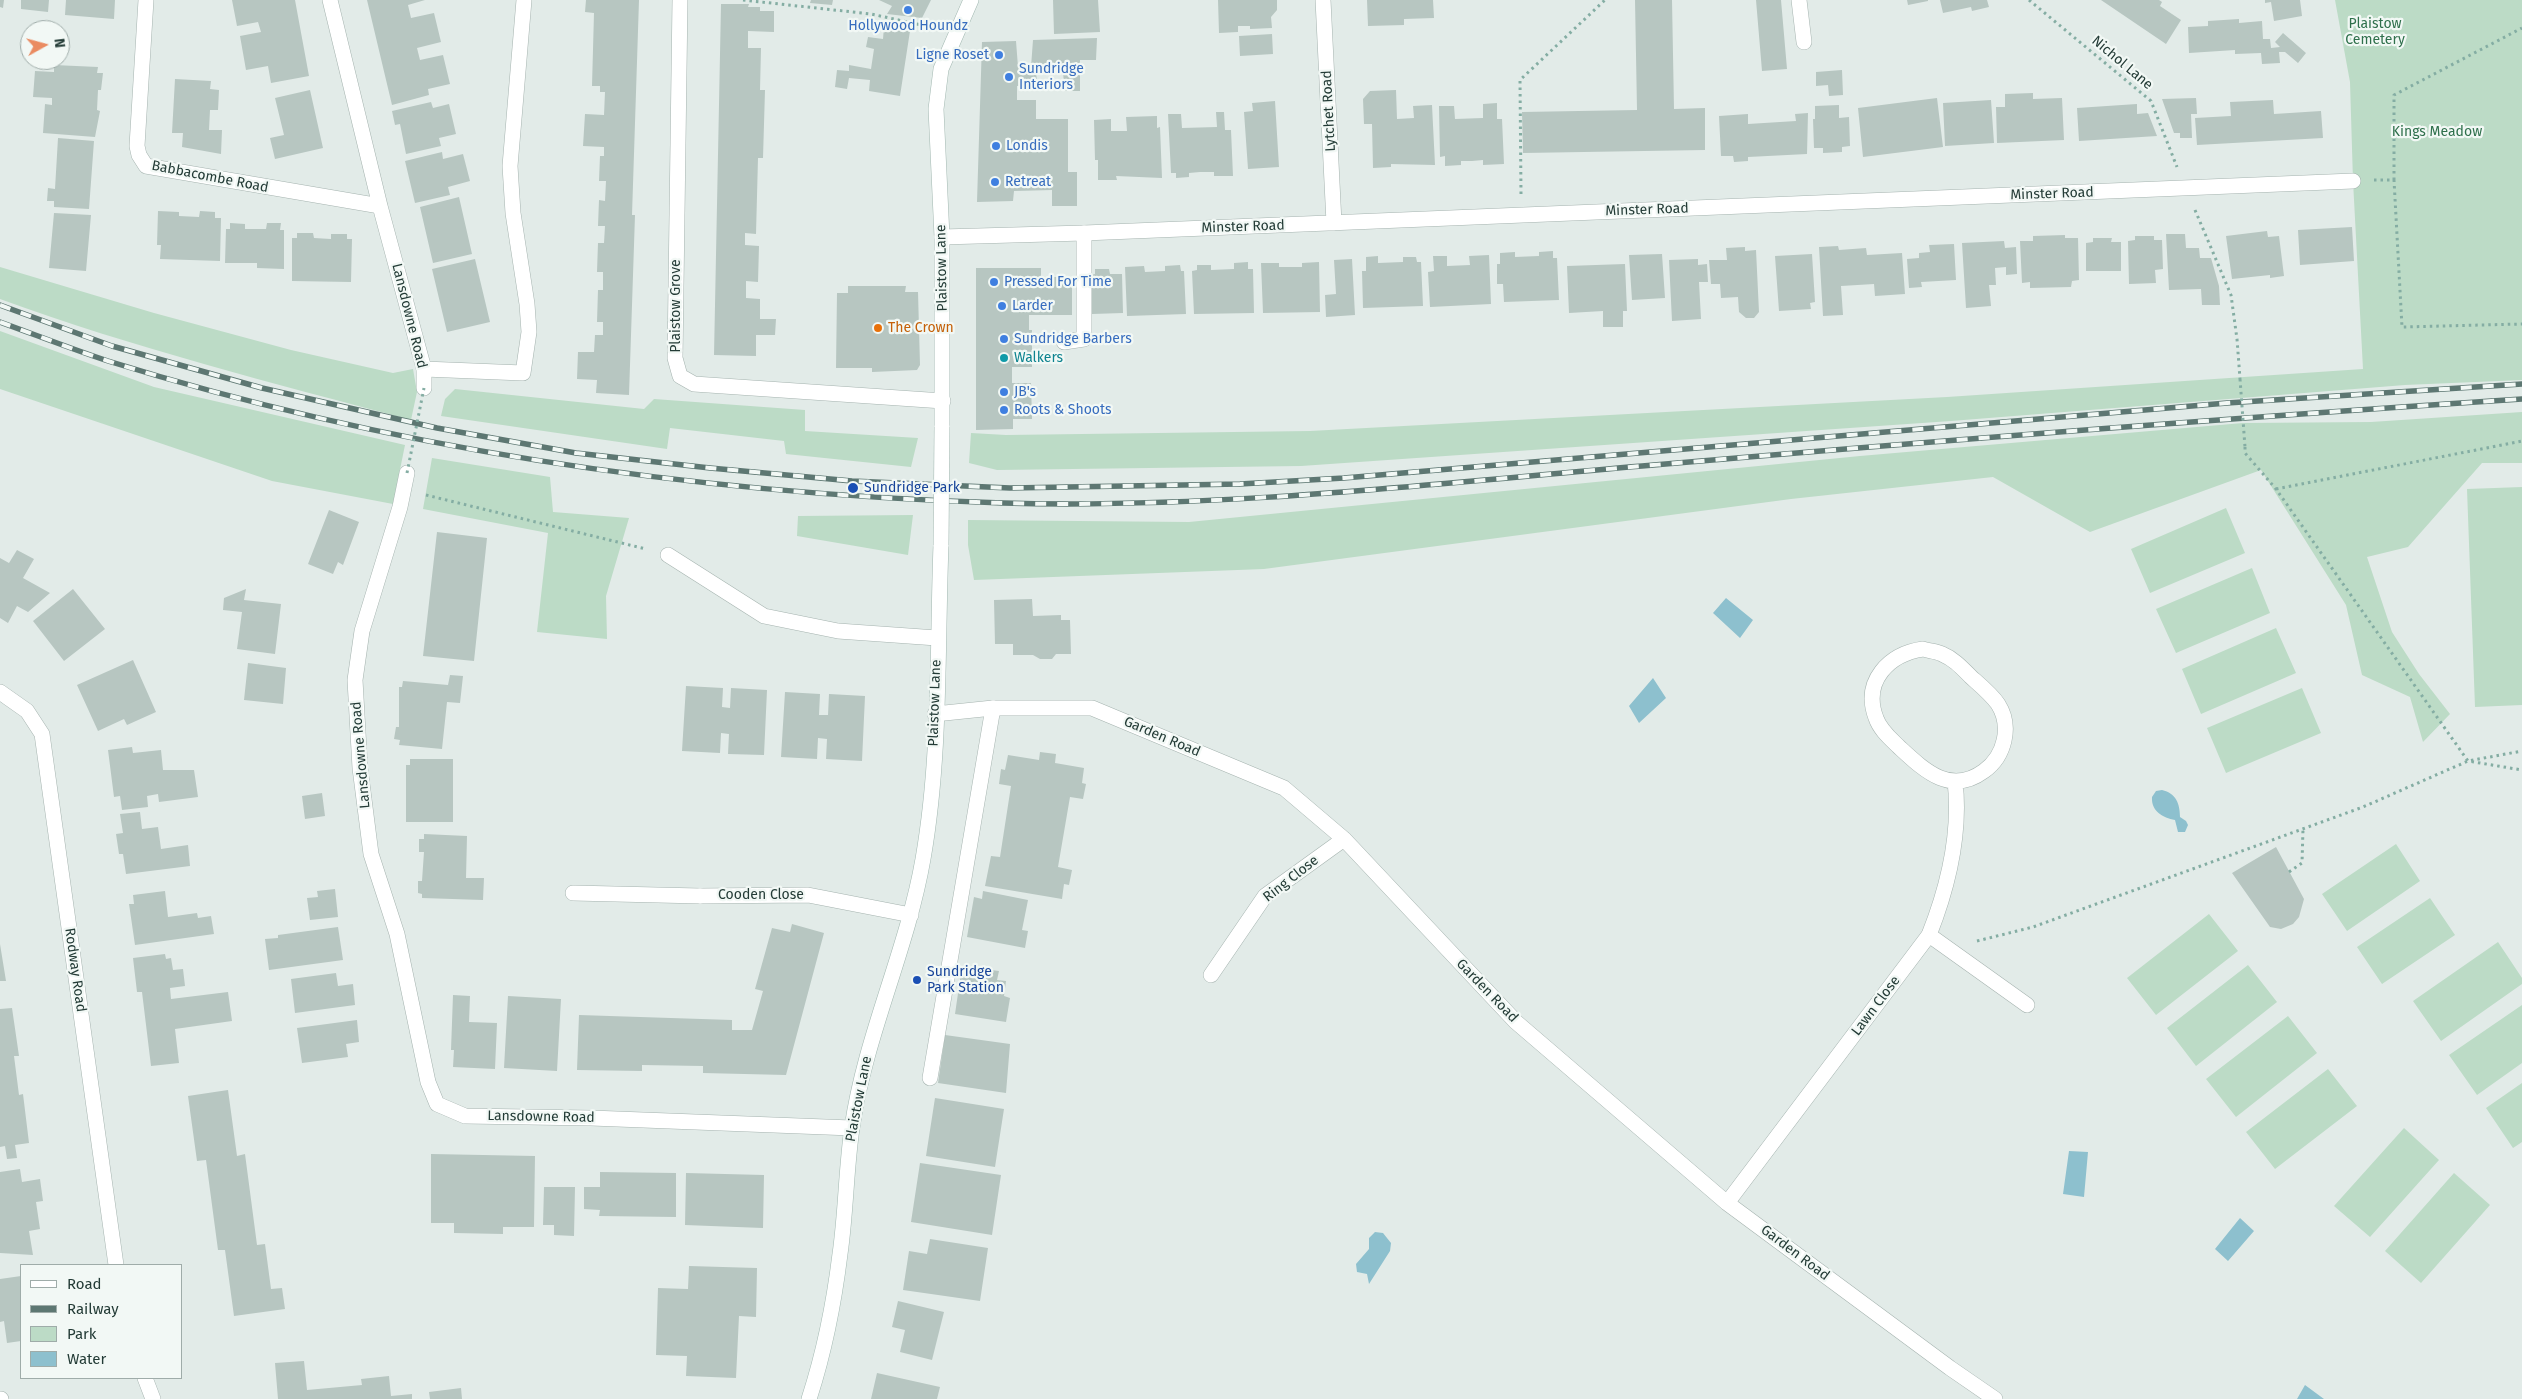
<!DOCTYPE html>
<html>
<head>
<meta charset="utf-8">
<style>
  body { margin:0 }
  #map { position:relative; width:2522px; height:1399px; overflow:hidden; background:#e2ebe8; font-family:"Fira Sans",sans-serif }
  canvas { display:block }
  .legend { position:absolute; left:20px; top:1264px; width:162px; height:115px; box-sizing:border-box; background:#f2f8f5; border:1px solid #9faca9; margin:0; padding:6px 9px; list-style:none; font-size:15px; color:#233b36 }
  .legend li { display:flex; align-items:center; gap:10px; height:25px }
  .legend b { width:25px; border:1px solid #9faca9 }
  .north { position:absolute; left:20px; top:20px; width:50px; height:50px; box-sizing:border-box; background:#f2f8f5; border:1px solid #9faca9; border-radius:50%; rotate:83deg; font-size:14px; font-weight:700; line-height:20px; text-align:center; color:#233b36 }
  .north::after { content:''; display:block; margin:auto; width:18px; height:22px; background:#ea8b61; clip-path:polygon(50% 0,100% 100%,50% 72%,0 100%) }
</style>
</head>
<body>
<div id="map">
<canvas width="2522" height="1399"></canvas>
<ul class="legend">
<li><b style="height:6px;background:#fff"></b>Road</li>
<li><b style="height:6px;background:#5d7772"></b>Railway</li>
<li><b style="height:14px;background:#bcdbc6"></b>Park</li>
<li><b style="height:14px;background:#8dc0ce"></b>Water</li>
</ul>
<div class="north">N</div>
</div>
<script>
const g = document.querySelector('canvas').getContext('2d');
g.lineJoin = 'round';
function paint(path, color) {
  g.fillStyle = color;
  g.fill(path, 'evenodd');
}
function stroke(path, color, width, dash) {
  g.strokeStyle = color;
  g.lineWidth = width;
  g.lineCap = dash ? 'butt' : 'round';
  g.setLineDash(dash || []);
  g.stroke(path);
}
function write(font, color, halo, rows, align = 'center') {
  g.font = font + ' "Fira Sans",sans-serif';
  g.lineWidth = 4.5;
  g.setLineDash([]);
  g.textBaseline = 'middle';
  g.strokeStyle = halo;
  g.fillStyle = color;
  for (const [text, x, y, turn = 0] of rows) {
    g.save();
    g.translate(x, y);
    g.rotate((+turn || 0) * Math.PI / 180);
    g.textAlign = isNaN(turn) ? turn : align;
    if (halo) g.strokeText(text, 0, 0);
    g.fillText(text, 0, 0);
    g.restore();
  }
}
paint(new Path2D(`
  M2335,0H2522V380L2405,385L1951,421L1301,466L997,470L969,463L971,433L1006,435L1310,431L1947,397L2363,369L2353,181L2350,82Z
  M0,267L154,313L291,350L393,373L413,369L417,392L411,420C273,383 134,348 0,299Z
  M0,331L154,387L405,445L393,504L272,481L0,389Z
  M455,389L644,409L654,399L805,410V431L918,438L911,467L786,454L784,441L670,428L667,449L441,416L445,399Z
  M2522,412V463H2482L2408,547L2367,557L2392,632L2419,674L2450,714L2423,742L2410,697L2362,675L2346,605L2261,470L2090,532L1993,477L1791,499L1264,569L974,580L968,545V520L1189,522L1860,456L2243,423L2371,422Z
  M432,458L550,477L553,512L629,518L606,596L607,639L537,632L548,533L423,509Z
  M2522,487V705L2475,707L2467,489Z
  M2226,508L2245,553L2150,593L2131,549Z
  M913,515L908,555L797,536L798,516Z
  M2252,568L2270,613L2176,653L2156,609Z
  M2276,628L2296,673L2201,714L2182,669Z
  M2302,688L2321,733L2226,773L2207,728Z
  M2396,844L2420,881L2347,931L2322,894Z
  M2430,898L2455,935L2382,984L2357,947Z
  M2209,914L2238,951L2156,1015L2127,978Z
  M2498,942L2522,978V984L2441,1041L2413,1001Z
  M2248,965L2277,1002L2196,1066L2167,1028Z
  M2522,1005V1063L2477,1095L2449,1055Z
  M2288,1016L2317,1053L2236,1117L2206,1079Z
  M2328,1069L2357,1106L2275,1169L2246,1132Z
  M2522,1083V1142L2513,1148L2486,1108Z
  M2404,1128L2439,1160L2370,1237L2334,1206Z
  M2454,1173L2490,1205L2421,1283L2385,1251Z`), '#bcdbc6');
paint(new Path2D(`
  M1726,598L1753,620L1740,638L1713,613Z
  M1653,678L1666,698L1639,723L1629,706Z
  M2162,790C2176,793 2180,804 2180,817L2186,821L2188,825L2185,832H2178L2175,820C2163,818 2151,811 2152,797L2156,791Z
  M2069,1151L2088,1152L2084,1197L2063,1194Z
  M2240,1218L2254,1231L2228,1261L2215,1249Z
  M1375,1232L1383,1233L1391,1243L1390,1251L1369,1284L1367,1274L1357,1272L1356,1264L1369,1249V1238Z
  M2305,1385L2324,1399H2297Z`), '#8dc0ce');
paint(new Path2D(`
  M0,0H4L3,8L0,7Z
  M21,0H49L48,12L21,9Z
  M66,0H115L114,19L65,15Z
  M232,0H295L309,76L271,83L268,66L246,70L240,36L261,32L258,22L237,26Z
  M367,0H425L408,5L411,18L434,13L441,42L417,48L420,60L443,55L450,84L428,89L429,95L392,105Z
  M586,0H639L632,215H635L629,395L596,393L597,380L577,379L578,352H594L595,335H603V322H597L598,290H603V272H597L598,243H604L605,226H598L599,200L605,201L606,181H599L600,156H604V147L583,146L585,114L604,115L605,92H600V86H592L594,13L585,12Z
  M811,0H833L832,5L810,3Z
  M879,0H931L922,18L887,14L892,6Z
  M1053,0H1098L1100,32L1054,34Z
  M1218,0H1277V10L1271,17L1272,28L1250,29V26H1238V32L1219,33Z
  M1367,0H1433L1434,18L1404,19V25L1368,26Z
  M1635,0H1672L1674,109L1705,108V150L1523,153L1522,112L1637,110Z
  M1756,0H1781L1787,69L1762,71Z
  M1907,0H1928V1L1908,5Z
  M1940,0H1987L1989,7L1972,11L1971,7L1943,13Z
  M2101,0H2159L2162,2L2160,6L2181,20L2166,44Z
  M2265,0H2300L2302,16L2274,21L2271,2L2265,3Z
  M721,4H749L748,7H760V11H774V32L748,31V48H761L760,90H765L763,158H758L756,234L745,233V245L759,246L758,282L746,281V298L760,299V319H776L775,335H756V356L714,355Z
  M2239,19V23L2262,21L2263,39H2270L2271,48L2280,47L2275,42L2283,33L2306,53L2298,63L2285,52H2279L2280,63L2262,64L2261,53L2235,54V50L2189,53L2188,27L2208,26V21Z
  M884,27L910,31L900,96L869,91L870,80L849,78L847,89L835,87L837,70L849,71V65L871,69L874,49L866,47L868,37L883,39Z
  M1272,34L1273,54L1240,56L1239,36Z
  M1097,38L1096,60H1080V91H1064L1063,66L1036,67L1037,85L1017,86V100H1036V119H1068V172H1077V206H1052V190L1014,191L1013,201L977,202L982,42L1016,41L1018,67H1031L1033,40Z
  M54,65L98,67L97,73H103L101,90H98L97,110L100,111L95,137L43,133L45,104L52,105V98L33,97L35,71L54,72Z
  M1842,70L1843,95L1829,96L1828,85L1816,86V72Z
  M175,79L211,81L210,89L219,90L218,110H210L209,130H222L221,154L182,147L183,133H172Z
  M310,90L323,148L275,159L270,138L284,135L275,98Z
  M1396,90L1397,119L1414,118L1413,106L1432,105L1435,165L1391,164V167L1373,168L1372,124H1364L1363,99L1370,91Z
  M2033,93V99L2062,98L2064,140L1997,143L1996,107H2005V94Z
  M1937,98L1943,147L1863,157L1858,108Z
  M2196,98L2197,114H2191L2192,138H2180V133H2174L2162,99Z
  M1991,100L1994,143L1945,146L1943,103Z
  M2273,100L2274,114L2321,111L2323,138L2197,145L2195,118L2231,116L2230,102Z
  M1275,101L1279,167L1248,169L1244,112L1253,111L1252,103Z
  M431,102L433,108L449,104L456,134L439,138L441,146L406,154L400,124L395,125L392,111Z
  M1497,103V119H1502L1504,164L1483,165V160L1472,161H1461V165L1445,166V156L1440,157L1439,106H1454L1455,119L1483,118V104Z
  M2137,104V114L2148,113L2157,136L2079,141L2077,108Z
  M1839,105V118L1849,117L1850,146L1842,147V152L1823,153V148H1814L1813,119H1815V106Z
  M1216,112H1224L1225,130H1231L1233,176H1214V172H1200L1189,173V177L1176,178V173H1171L1168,114H1181L1182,128L1217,127Z
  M1808,113L1807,154L1748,157V161L1734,162L1733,156H1721L1719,116L1748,114V124L1796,121L1795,114Z
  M1157,116V128L1160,127L1162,178L1116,176L1117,180H1098V160H1095L1094,120L1111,119V131H1127L1126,117Z
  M58,138L94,141L89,209L54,207V201H47L48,188L55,189Z
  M442,152L443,159L463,154L470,181L448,187L450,195L415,203L405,161Z
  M459,197L472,254L433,263L420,207Z
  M158,211L179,212V216L199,217L200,211L215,212V218H221L220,261L160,259L161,245H157Z
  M54,213L91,215L86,271L49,268Z
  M230,223L245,224V229H266L267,223H281L280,230H284V269L257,268V263H225L226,229H230Z
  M2352,227L2354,261L2300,265L2298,230Z
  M2267,231L2268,237L2279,236L2284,276L2270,278V275L2232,279L2226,236Z
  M297,233H313L314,238L331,239V234H347V239H352L351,282L292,281V238H297Z
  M2166,234H2185L2186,248H2199L2200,258H2211L2219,286L2220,305H2202L2201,289L2169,290Z
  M2065,235V238H2078L2079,280L2072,281L2071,287L2030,288V282L2022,283L2020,241H2033V236Z
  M2135,236H2154V240H2162L2163,269L2155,270L2156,283L2129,284L2128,241L2135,240Z
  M2093,238H2112L2111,242H2121V271H2086V243L2093,242Z
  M2004,241L2005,248L2016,247L2017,274L2006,275V267L1995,268L1996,285H1989L1991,306L1966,308L1962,243Z
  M1954,244L1956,280L1921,282L1922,287L1909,288L1907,259L1919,258V253L1930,252L1929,245Z
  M1838,246L1839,250L1866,248L1867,255L1902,253L1905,294L1875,296L1874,284L1841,286L1843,315L1823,316L1819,247Z
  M1745,247V251L1756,250L1759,312L1754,318H1746L1739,312L1738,297L1721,298L1720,284H1711L1709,260H1727L1726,248Z
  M1553,251V258H1557L1559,300L1504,302L1503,284H1497V264H1500V253L1515,252V257L1539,256V252Z
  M1662,254L1665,298L1632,300L1629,255Z
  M1812,254L1815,302L1810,303L1811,309L1779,311L1775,256Z
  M1489,255L1491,304L1430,307L1428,272L1434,271L1433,256H1447V266L1470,265L1469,256Z
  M1378,256V263L1403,262V257H1416L1417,262H1421L1423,306L1363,308L1362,271H1366V257Z
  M475,259L490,322L447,332L432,269Z
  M1352,259L1355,315L1326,317L1325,295L1336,294L1334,260Z
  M1698,259V265L1707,264L1708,282H1699L1701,319L1672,321L1669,260Z
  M1248,262V269H1253L1254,313L1194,314L1192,271L1197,270V265H1211V270L1234,269V263Z
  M1319,262L1320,312L1263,313L1261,263H1279V267H1302V263Z
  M1625,264L1627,311H1623V327H1603V311L1569,313L1567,266Z
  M1180,265L1181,271H1184L1186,314L1127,316L1125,267L1144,266L1145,272L1165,271V266Z
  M976,268H1041V277H1072V315H1029V330H1032V367H1012V383H1031L1032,419H1013V429L976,430Z
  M1095,269H1109L1110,274H1122L1123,313L1092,314L1091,275L1095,274Z
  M848,286H906L905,292H918L920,365L917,370L872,372V368H836L837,293H848Z
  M329,510L359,522L343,565L338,562L333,574L308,564Z
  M437,532L487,538L474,661L423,656Z
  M17,550L34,559L23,578L50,593L28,612L17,606L8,623L0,618V558L9,563Z
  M73,589L105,629L64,661L33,621Z
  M246,589L244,600L281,604L275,654L237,649L242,612L223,610L224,598Z
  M1032,599L1033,616L1061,615V620H1070L1071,654H1056L1052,659H1040L1033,655H1013V644H995L994,600Z
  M133,660L156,712L127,725L124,719L98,731L77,685Z
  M248,663L286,668L283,704L244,700Z
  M450,675L463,676L460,703L447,702L442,749L399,745L400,740L394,739L396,727H399V687H402L403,681L448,685Z
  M686,686L723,688L722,707L730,708L731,688L767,690L764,755L728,754L729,734L721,733L720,753L682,751Z
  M785,692L820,694L819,715H828L829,694L865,696L862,761L826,759L827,739L818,738L817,759L781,757Z
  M132,747L133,753L161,750L163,770H194L198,797L159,802L158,794L147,796L148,807L122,810L120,796L114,797L108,750Z
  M1040,752L1056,754L1055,763L1084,768L1082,783L1086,784L1083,799L1070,797L1058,867L1072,870L1069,885L1064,884L1062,899L985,886L991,856L1000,857L1011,786L999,784L1001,769L1005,770L1008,755L1039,760Z
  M410,759H453V822H406V765H410Z
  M322,793L325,816L305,819L302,796Z
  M140,812L142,829L158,827L161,849L188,845L190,866L126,874L123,854H119L116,834L123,833L120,814Z
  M424,834L467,836L466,878H484L483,900L422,898V894L418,893V881H422L424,852H419V839H424Z
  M2276,847L2304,899L2299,917L2293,924L2281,929L2270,927L2232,873Z
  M335,889L338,917L310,920L307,898L318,897L317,891Z
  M165,891L168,917L197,913L198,918L211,916L214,934L135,945L129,904H134L133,895Z
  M983,891L1028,900L1022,930L1028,931L1025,948L967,937L974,897L982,899Z
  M792,924L824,933L786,1075L703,1073V1066L642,1065V1071L577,1070L579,1015L732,1020V1030H752L763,991L755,989L772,928L790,932Z
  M338,927L343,960L269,970L265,939L278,938V935Z
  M0,944L6,981H0Z
  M165,954L166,959L171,958L173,970L183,969L185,986L170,988L171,999L228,992L232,1021L175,1029L179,1063L151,1066L142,992H137L133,958Z
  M962,966L999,971L997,980L1006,981L1004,996L1010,998L1006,1022L955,1014Z
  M336,973L338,986L353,984L355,1005L295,1013L291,979Z
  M453,995L470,996L469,1022L497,1023L495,1069L453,1067L454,1050H451Z
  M508,996L561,999L557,1071L504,1068Z
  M12,1008L19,1056H14L19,1095L23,1094L29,1143L15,1145L17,1158L7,1159L5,1146L0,1147V1009Z
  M357,1020L359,1042L346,1044L348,1057L302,1063L297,1028Z
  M945,1035L1010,1044L1006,1093L938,1083Z
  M228,1090L237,1156L245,1154L257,1245L265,1244L271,1289L282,1288L285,1309L234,1316L225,1250H218L206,1160L197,1161L188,1096Z
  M935,1098L1004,1109L995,1167L926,1156Z
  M431,1154L535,1156L534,1227H503V1234L454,1233V1223H431Z
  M920,1163L1001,1175L992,1235L911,1222Z
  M20,1169L22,1182L40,1179L43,1201L36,1202L40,1229L29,1231L33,1255L0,1253V1172Z
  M600,1172L676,1173V1217L599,1216L600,1210L584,1209V1187H600Z
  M686,1173L764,1175L763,1228L685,1225Z
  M544,1187H575L574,1236L554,1235V1225H543Z
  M930,1239L988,1248L980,1301L903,1290L909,1251L927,1254Z
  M689,1266L757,1268L756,1317L739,1316L736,1378L686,1376L687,1356L656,1355L658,1288L688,1289Z
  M21,1276V1341L7,1343L4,1321L0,1322V1279Z
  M898,1301L944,1312L932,1360L900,1352L905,1330L892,1327Z
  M304,1361L307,1390L362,1385L361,1379L389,1376L391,1396L412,1394V1399H278L275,1363Z
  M877,1373L940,1387L937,1399H871Z
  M461,1388L462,1399H430L429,1392Z`), '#b7c6c1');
const lane = new Path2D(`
  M1799,0L1804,42
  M1064,342L1084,339V233
  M424,369L523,373L529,332L527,304L513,213L510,166L524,0
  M573,893L700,896
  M1929,935L2027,1005
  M930,1078L993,708`);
const street = new Path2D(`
  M146,0L137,146L139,155L146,166L380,206
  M330,0L380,206L424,369V388
  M680,0L675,358L680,376L694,384L943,401
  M1323,0L1334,223
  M942,237L1084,233L2353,181
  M407,473L400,507L362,631L355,680L360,768L371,854L397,934L428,1082L437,1104L465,1116L591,1118L852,1128
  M668,555L764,616L838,631L937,638
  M1923,649C1929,651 1936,651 1942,654C1954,659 1962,668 1971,677C1980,685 1991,694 1998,704C2012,726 2005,756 1984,771C1950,796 1924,770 1899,747C1891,739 1880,730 1876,718C1862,681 1889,654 1923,649Z
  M0,692L27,711L42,734L116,1265
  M935,714L993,708H1092L1284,788L1344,839L1516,1022L1727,1203L1950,1368L1995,1399
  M700,896L808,895L911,915
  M1211,975L1265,896L1344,839
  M1727,1203L1929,935C1948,887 1961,833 1955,781
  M145,1378L153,1399
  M0,1399H1`);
const secondary = new Path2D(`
  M942,427V237L936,109L941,69L971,0
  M809,1399C824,1353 834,1303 840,1254C846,1212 846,1170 852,1128C865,1036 907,951 923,859C941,756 937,649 941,545`);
stroke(lane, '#a5b3af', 16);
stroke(street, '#a5b3af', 16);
stroke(secondary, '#a1b7b0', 16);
stroke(new Path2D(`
  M743,0L871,14L935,28
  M2029,0L2151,101L2177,167
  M2374,180H2394L2402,327L2522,324
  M2394,180V95L2522,28
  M1521,194L1520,80L1605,0
  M2195,210L2231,295L2237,339L2240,379
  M2245,447V453L2276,489L2468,761L2522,770
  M2276,489L2522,441
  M426,495L646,549
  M2289,872L2302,863L2303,829
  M1977,941L2033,927L2363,807L2468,761L2522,751`), '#84ada3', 3, [2.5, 4]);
stroke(lane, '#fff', 15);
stroke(street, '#fff', 15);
stroke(secondary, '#fff', 15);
const rail = new Path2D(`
  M0,305L112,346L262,388L437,428L576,453L710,468L852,481L1010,488L1240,484L1344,478L2227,403L2522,384
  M0,322C36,335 72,349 108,361C398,451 700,494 1003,503C1216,509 1430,484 1642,466C1935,441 2228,418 2522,399`);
stroke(rail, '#5d7772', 5.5);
stroke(rail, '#f2f8f5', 4, [11]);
const secondaryBridge = new Path2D(`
  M941,545L942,427`);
stroke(secondaryBridge, '#a1b7b0', 16, []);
stroke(new Path2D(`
  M2240,379L2245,447
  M407,473L424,388`), '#84ada3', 3, [2.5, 4]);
stroke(secondaryBridge, '#fff', 15);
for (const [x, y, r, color] of [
  [908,10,5,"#3f7fe0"],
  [999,55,5,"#3f7fe0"],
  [1009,77,5,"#3f7fe0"],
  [996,146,5,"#3f7fe0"],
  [995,182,5,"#3f7fe0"],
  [994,282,5,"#3f7fe0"],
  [1002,306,5,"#3f7fe0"],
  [878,328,5,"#e8710a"],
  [1004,339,5,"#3f7fe0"],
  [1004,358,5,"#0f9aa8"],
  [1004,392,5,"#3f7fe0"],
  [1004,410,5,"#3f7fe0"],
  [853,488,6,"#1a4fb4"],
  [917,980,5,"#1a4fb4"]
]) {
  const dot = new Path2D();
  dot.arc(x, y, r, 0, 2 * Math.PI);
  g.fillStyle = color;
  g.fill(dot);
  stroke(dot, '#f2f8f5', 2);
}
write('14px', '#2f704c', '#f2f8f5', [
  ["Plaistow",2375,24],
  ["Cemetery",2375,40],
  ["Kings Meadow",2437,132]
]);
write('14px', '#366cbe', '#f2f8f5', [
  ["Hollywood Houndz",908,26,"center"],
  ["Ligne Roset",989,55,"right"],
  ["Sundridge",1019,69],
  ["Interiors",1019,85],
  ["Londis",1006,146],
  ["Retreat",1005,182],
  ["Pressed For Time",1004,282],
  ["Larder",1012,306],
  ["Sundridge Barbers",1014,339],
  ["JB's",1014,392],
  ["Roots & Shoots",1014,410]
], 'left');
write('14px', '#233b36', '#f2f8f5', [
  ["Nichol Lane",2122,63,40],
  ["Lytchet Road",1329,111,-93],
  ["Babbacombe Road",210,177,11],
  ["Minster Road",2052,194,-2],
  ["Minster Road",1647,210,-2],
  ["Minster Road",1243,227,-2],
  ["Plaistow Lane",942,268,-91],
  ["Plaistow Grove",676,306,-90],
  ["Lansdowne Road",409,316,76],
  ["Plaistow Lane",935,703,-88],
  ["Garden Road",1162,737,23],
  ["Lansdowne Road",361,755,-95],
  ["Ring Close",1291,879,-38],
  ["Cooden Close",761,895],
  ["Rodway Road",75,970,82],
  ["Garden Road",1487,991,46],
  ["Lawn Close",1876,1006,-53],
  ["Plaistow Lane",859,1099,-79],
  ["Lansdowne Road",541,1117,1],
  ["Garden Road",1795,1253,37]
]);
write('14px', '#c56008', '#f2f8f5', [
  ["The Crown",888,328]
], 'left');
write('14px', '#0d838f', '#f2f8f5', [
  ["Walkers",1014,358]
], 'left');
write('14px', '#164399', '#f2f8f5', [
  ["Sundridge Park",864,488],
  ["Sundridge",927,972],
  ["Park Station",927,988]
], 'left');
</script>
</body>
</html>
